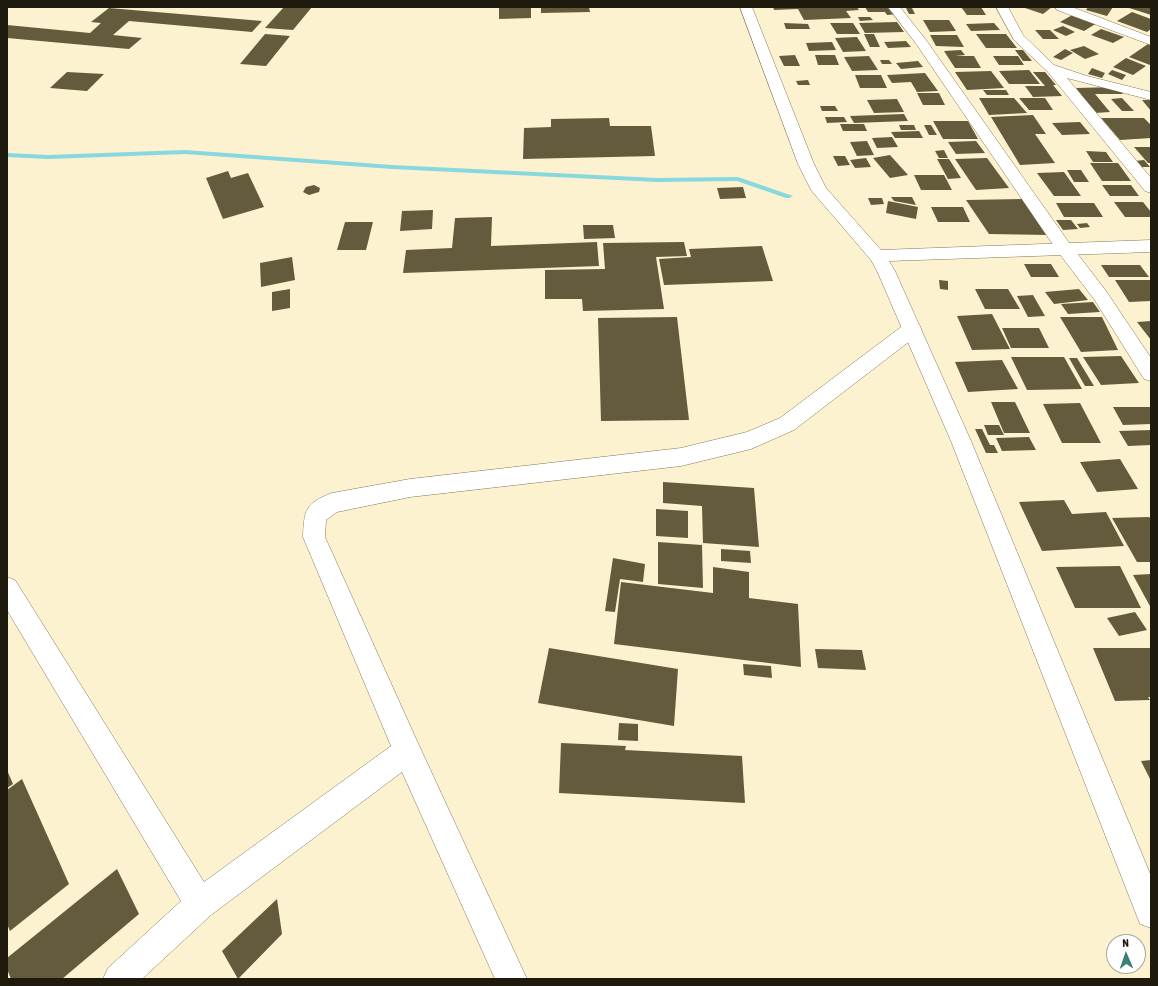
<!DOCTYPE html>
<html>
<head>
<meta charset="utf-8">
<style>
  body { margin:0 }
  #map { position:relative; width:1158px; height:986px; overflow:hidden; background:#fcf2cf; font-family:"Asap Condensed",sans-serif }
  canvas { display:block }
  .frame { position:absolute; inset:0; border:8px solid #1e1b0e; pointer-events:none }
  .north { position:absolute; left:1106px; top:934px; width:40px; height:40px; box-sizing:border-box; background:#fff; border:1px solid #a5a49f; border-radius:50%; rotate:358deg; font-size:11px; font-weight:700; line-height:16px; text-align:center; color:#1e1b0e }
  .north::after { content:''; display:block; margin:auto; width:14px; height:18px; background:#398078; clip-path:polygon(50% 0,100% 100%,50% 72%,0 100%) }
</style>
</head>
<body>
<div id="map">
<canvas width="1158" height="986"></canvas>
<div class="frame"></div>
<div class="north">N</div>
</div>
<script>
const g = document.querySelector('canvas').getContext('2d');
g.lineJoin = 'round';
function paint(path, color) {
  g.fillStyle = color;
  g.fill(path, 'evenodd');
}
function stroke(path, color, width, dash) {
  g.strokeStyle = color;
  g.lineWidth = width;
  g.lineCap = dash ? 'butt' : 'round';
  g.setLineDash(dash || []);
  g.stroke(path);
}
paint(new Path2D(`
  M185,150L392,165L657,178L738,177L793,196L789,198H786L737,181L657,182L392,169L185,154L48,159L7,157V153L48,155Z`), '#88d8e0');
paint(new Path2D(`
  M284,7H312L293,30L265,28Z
  M499,7H531V18L499,19Z
  M541,7H589L590,12L541,13Z
  M773,7H857L859,10L846,11L851,18L804,20L798,9L774,10Z
  M865,7H888L891,12L896,11L898,14L887,15L885,12H868Z
  M961,7H981L986,15H967Z
  M1022,7H1052L1043,14Z
  M1088,7H1113L1107,16L1086,10Z
  M1126,7H1151V15Z
  M109,8L262,21L252,32L129,21L113,35L142,38L129,49L7,38V25L90,33L101,23L91,22Z
  M906,8H912L915,14H909Z
  M1132,12L1151,19V29L1147,32L1117,21Z
  M1074,14L1097,23L1084,31L1060,22Z
  M858,17H870L873,20L860,21Z
  M923,20H949L956,31L930,32Z
  M897,22L904,32L865,33L859,23Z
  M784,23L808,24L810,29H786Z
  M830,23H853L860,34H837Z
  M994,23L1000,30L971,31L966,24Z
  M1063,26L1075,32L1066,36L1053,30Z
  M1101,29L1124,37L1113,43L1091,35Z
  M1035,30H1050L1059,39H1043Z
  M265,34L290,36L266,66L240,64Z
  M864,34H874L880,47H870Z
  M976,34H1006L1017,48H986Z
  M930,35H957L964,47L936,46Z
  M857,37L866,51L843,52L835,38Z
  M906,41L911,47L888,48L884,42Z
  M832,42L836,50L809,51L806,43Z
  M1148,44L1151,45L1150,65L1129,57Z
  M1084,46L1099,54L1085,59L1070,50Z
  M1065,49L1073,53L1061,60L1053,57Z
  M961,50L965,55L955,56H974L981,68H955L944,51Z
  M1015,50H1023L1032,61H1023Z
  M795,55L800,66H784L779,56Z
  M815,55H835L839,65H818Z
  M869,56L878,70L852,71L844,57Z
  M993,56H1018L1024,65H999Z
  M1126,58L1146,66L1133,75L1113,67Z
  M880,60H889L892,64H882Z
  M918,61L923,67L901,69L896,63Z
  M1092,68L1105,73L1102,78L1088,74Z
  M1029,70L1040,84H1009L999,71Z
  M1112,70L1126,75L1122,80L1108,74Z
  M991,71L1004,88L967,90L955,72Z
  M67,72L104,74L87,91L50,88Z
  M1033,72H1045L1056,85H1053L1062,96L1033,97L1025,86H1045Z
  M925,73L938,91L917,92L911,82L892,83L887,75Z
  M855,75H881L887,88H860Z
  M808,80L810,85H798L796,81Z
  M1117,87L1123,94H1095L1110,112L1095,113L1076,88Z
  M983,90H1006L1009,95H987Z
  M917,93H939L945,105H923Z
  M979,98H1014L1027,113L989,115Z
  M1019,98H1045L1053,110H1029Z
  M1122,98L1134,111H1122L1111,99Z
  M897,99L904,112L874,113L867,100Z
  M1142,100H1151V111Z
  M820,106H835L838,111H822Z
  M904,114L908,121L854,123L850,116Z
  M1033,115L1046,134H1035L1055,163L1020,165L991,117Z
  M825,117H844L847,122L827,123Z
  M609,118L610,126H651L655,156L523,159L524,128L551,127V119Z
  M1101,118H1144L1151,125V138L1120,140Z
  M933,121H968L978,139H943Z
  M1080,122L1090,134L1062,135L1052,123Z
  M840,124H864L867,131H843Z
  M899,125H914L916,130H901Z
  M924,125H931L937,135H929Z
  M919,131L923,138H895L891,132Z
  M892,137L898,147L877,148L872,138Z
  M867,141L874,155L857,156L850,142Z
  M976,141L985,153L956,154L948,142Z
  M1134,147H1151V163H1148Z
  M944,150L948,158H939L935,151Z
  M1086,151L1106,152L1113,162H1093Z
  M890,155L908,175L890,178L873,158Z
  M833,156H845L850,165L838,166Z
  M866,158L871,167L855,168L850,160Z
  M987,158L1009,188L976,190L955,159Z
  M937,159H949L961,178L948,179Z
  M1144,160L1150,167H1141L1135,161Z
  M1090,163H1118L1131,181H1102Z
  M1067,170H1081L1089,182H1074Z
  M228,171L231,178L248,173L264,207L223,219L206,178Z
  M1064,172L1081,196H1054L1037,173Z
  M914,175H944L952,190H921Z
  M314,185L320,188L319,192L309,195L303,192L306,187Z
  M1102,185H1131L1139,196H1110Z
  M743,187L746,198L720,199L717,188Z
  M891,197H912L916,205L894,201Z
  M868,198H882L884,204L871,205Z
  M1023,199L1049,235L989,234L966,200Z
  M888,201L918,207L916,219L886,213Z
  M1114,202H1143L1151,212V217H1125Z
  M1056,203H1094L1103,217H1064Z
  M931,207H963L970,222H938Z
  M433,210L432,229L400,231L402,211Z
  M492,217L491,246L597,242L599,266L403,273L406,250L452,248L455,218Z
  M1056,220H1071L1078,229L1063,230Z
  M345,222H373L366,250H337Z
  M1087,223L1090,227L1080,228L1077,224Z
  M583,225H613L615,238L584,239Z
  M684,242L687,256L656,257L664,309L583,311L582,299H545V270L605,269L603,243Z
  M762,246L773,281L664,285L659,259L691,257L689,249Z
  M292,257L295,280L261,287L260,263Z
  M1024,264H1051L1059,277H1031Z
  M1101,265H1140L1149,277H1109Z
  M939,280L948,281V290L940,289Z
  M1115,280H1151V301L1129,302Z
  M290,289V308L272,311V292Z
  M975,289H1008L1020,309H985Z
  M1079,289L1088,300L1054,304L1045,292Z
  M1033,295L1045,316L1028,317L1017,296Z
  M1093,302L1100,312L1068,314L1061,304Z
  M992,314L1010,349L972,350L957,316Z
  M677,317L689,420L601,421L598,318Z
  M1060,317H1102L1118,350L1081,352Z
  M1151,321V340L1137,322Z
  M1002,328H1039L1049,348H1011Z
  M1121,356L1139,383L1101,385L1083,357Z
  M1011,357H1064L1082,389L1027,390Z
  M1069,358H1077L1094,386H1085Z
  M1002,360L1018,389L968,392L955,362Z
  M991,402H1015L1030,433H1004Z
  M1080,403L1101,443H1062L1043,404Z
  M1113,407H1151V424L1123,425Z
  M984,425H999L1004,435H988Z
  M975,429H982L990,445H994L998,453H986Z
  M1151,430V445L1128,446L1119,431Z
  M1029,437L1036,450L1002,451L996,438Z
  M1120,459L1138,489L1097,492L1080,462Z
  M663,482L754,488L759,547L703,543L702,506L663,503Z
  M1064,500L1072,514L1106,512L1124,546L1042,551L1019,502Z
  M656,509L688,511V538L656,536Z
  M1149,517L1151,519V562H1137L1112,518Z
  M658,542L702,545L703,588L658,584Z
  M721,549L750,551L751,563L721,561Z
  M613,558L645,564L643,582L620,579L615,612L605,611Z
  M1120,566L1141,608H1075L1056,567Z
  M713,567L749,572V598L798,604L801,667L614,644L621,582L713,593Z
  M1151,574V608L1133,575Z
  M1135,612L1147,630L1119,636L1107,618Z
  M549,648L678,669L674,726L538,703Z
  M1093,648H1151V697H1148L1150,700L1115,701Z
  M815,649L862,650L866,670L818,668Z
  M743,664L771,666L772,678L744,675Z
  M619,723L638,724V741L618,740Z
  M561,743L626,746L625,750L742,756L745,803L559,793Z
  M1151,760V781L1141,761Z
  M7,770L13,784L7,788Z
  M22,779L69,884L10,931L7,924V790Z
  M117,869L139,914L62,979H11L7,969V958Z
  M277,899L282,934L238,979L222,951Z`), '#645b3c');
const street = new Path2D(`
  M888,7H900L926,40L1070,244L1106,291L1151,358V381L1144,379L1094,299L1058,252L917,45Z
  M996,7H1008L1023,35L1054,65L1087,76L1151,92V100L1067,78L1151,178V193L1145,191L1047,71L1014,40Z
  M1055,7H1072L1151,37V45L1057,10Z
  M912,322L919,324L921,329L919,334L794,430L751,449L681,466L410,497L337,512L326,520L325,537L417,741L527,979H495L402,772L211,915L142,979H103L108,968L181,901L7,610V577L15,580L204,882L391,746L303,537C304,511 305,503 332,493L410,479L681,448L747,432L780,418L905,324Z`);
const secondary = new Path2D(`
  M740,7H752L814,164L826,188L881,250L1151,240V252L889,261L895,271L971,441L1151,876V928L1140,924L951,441L877,271L871,260L811,190L798,164Z`);
stroke(street, '#807758', 1);
stroke(secondary, '#807758', 1);
paint(street, '#fff');
paint(secondary, '#fff');
</script>
</body>
</html>
